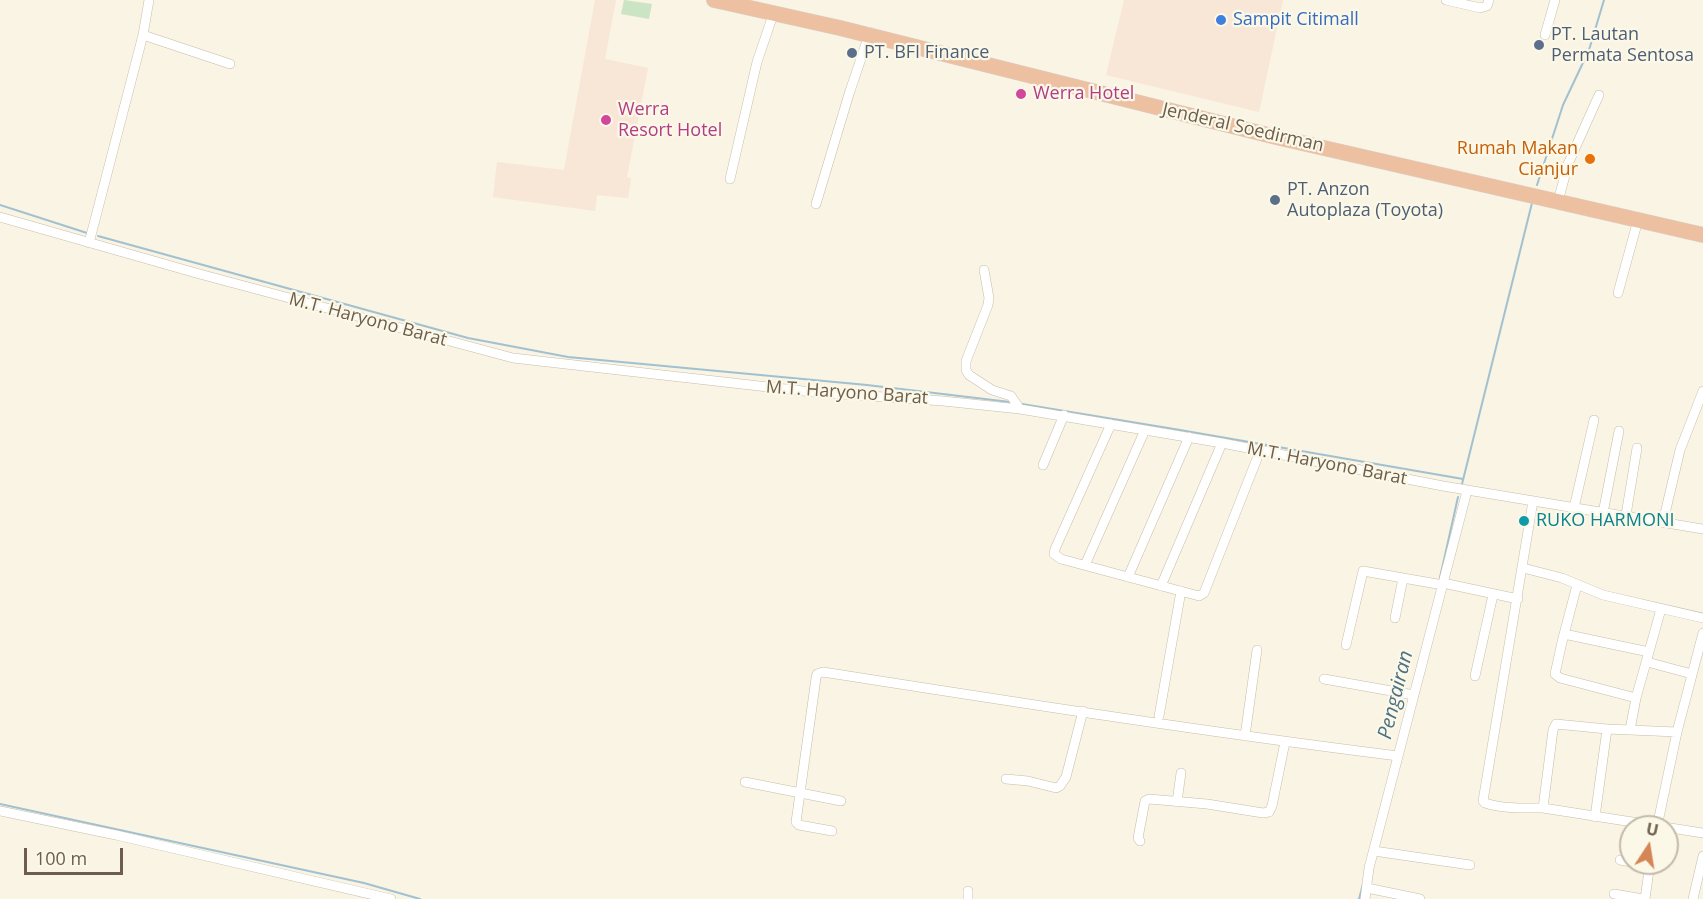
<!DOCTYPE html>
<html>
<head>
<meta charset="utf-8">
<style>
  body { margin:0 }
  #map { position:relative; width:1703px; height:899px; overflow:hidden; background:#f9f4e3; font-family:"Open Sans",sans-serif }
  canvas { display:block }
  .north { position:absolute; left:1619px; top:815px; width:60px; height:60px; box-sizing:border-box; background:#fcf8e8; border:2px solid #c3baaa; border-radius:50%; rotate:12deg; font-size:16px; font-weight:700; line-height:24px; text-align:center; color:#6d5d4c }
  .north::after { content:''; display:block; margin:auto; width:21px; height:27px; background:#d58656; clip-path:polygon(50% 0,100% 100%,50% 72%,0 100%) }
  .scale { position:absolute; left:24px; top:848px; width:99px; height:27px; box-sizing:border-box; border:3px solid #6d5d4c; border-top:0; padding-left:8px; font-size:18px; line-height:21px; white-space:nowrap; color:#6d5d4c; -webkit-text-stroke:4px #fcf8e8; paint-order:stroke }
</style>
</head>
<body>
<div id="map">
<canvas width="1703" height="899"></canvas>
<div class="north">U</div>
<div class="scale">100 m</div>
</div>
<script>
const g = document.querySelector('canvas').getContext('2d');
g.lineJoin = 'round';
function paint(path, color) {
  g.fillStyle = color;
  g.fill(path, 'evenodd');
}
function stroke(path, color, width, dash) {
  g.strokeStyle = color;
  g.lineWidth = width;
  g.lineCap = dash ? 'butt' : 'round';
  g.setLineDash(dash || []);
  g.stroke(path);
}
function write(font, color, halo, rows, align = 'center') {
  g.font = font + ' "Open Sans",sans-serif';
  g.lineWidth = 4.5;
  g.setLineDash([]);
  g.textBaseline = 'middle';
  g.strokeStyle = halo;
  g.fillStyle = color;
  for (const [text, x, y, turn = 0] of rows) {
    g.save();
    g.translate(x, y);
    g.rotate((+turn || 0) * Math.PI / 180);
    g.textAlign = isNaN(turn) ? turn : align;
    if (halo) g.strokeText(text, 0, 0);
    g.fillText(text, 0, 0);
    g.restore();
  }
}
paint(new Path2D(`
  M595,0H616L605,59L648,68L627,177L631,178L628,198L597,195L595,211L493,197L497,162L564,170Z
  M1124,0H1283L1259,112L1106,75Z`), '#f8e6d7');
paint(new Path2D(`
  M624,0L652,4L649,19L621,14Z`), '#cbe4c3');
stroke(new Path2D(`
  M1537,185L1563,105L1589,50L1604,0
  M0,205L87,233
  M98,236L468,338L568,357L867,385L1010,402
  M1022,404L1180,430L1463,479
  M1462,484L1532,203
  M1439,582L1458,497
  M0,804L364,883L420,899
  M1359,899L1363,884`), '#a1c1d0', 2);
const minor = new Path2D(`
  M1446,0L1480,8L1487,6L1489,0
  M143,35L230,64
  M1545,35L1555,0
  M730,179L757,62L774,12
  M1560,194L1568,164L1599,95
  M816,204L849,94L870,32
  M0,217L196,273L513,358L812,392L943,401L1020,409L1222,443L1443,486L1703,529
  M89,243L143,35L149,0
  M984,270L989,298L988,305L966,361V370L969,375L992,390L1011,396L1020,409
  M1618,293L1638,220
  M1111,424L1055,549L1054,554L1061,559L1199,596L1204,593L1260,451
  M1043,465L1064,415
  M1533,501L1483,801L1485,803C1503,809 1524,808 1543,808L1703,833
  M1574,508L1594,420
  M1603,513L1619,431
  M1626,515L1637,448
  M1663,522L1680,450L1703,391
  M1085,565L1145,430
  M1523,568L1562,578L1603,595L1703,618
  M1128,577L1189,437
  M1443,583L1518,599
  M1577,585L1562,642L1555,674L1560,678L1636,698
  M1161,586L1222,443
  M1395,618L1403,578
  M1564,634L1649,652
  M1346,645L1363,571L1443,585
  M1647,662L1692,674
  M1475,676L1493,595
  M1324,679L1414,695
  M1159,716L1181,591
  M1630,730L1636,698L1661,609
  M1245,736L1257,650
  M1006,779L1028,781L1056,788L1060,786L1066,777L1083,711
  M745,782L841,801
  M1177,802L1181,773
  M1543,808L1553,730L1556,724L1607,729L1677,732
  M0,811L116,835L391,899
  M1595,817L1607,729
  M1657,827L1677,732L1703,633
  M832,831L799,825L796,822L816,678L817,674L823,672C1014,702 1206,732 1398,756
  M1140,841L1138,838L1145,801L1149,799L1207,804L1263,813L1269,812L1272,806L1285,742
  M1374,851L1470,865
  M1620,860L1631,862
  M1367,888L1420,899
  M968,891V899
  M1614,894L1643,899
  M1365,899L1369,868L1467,491
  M1645,899L1650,863
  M1693,899L1703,856`);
const highway = new Path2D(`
  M714,0L840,28L1276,137L1703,235`);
stroke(minor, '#c8bcab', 10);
stroke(highway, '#d9d5d0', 16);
stroke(minor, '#fff', 9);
stroke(highway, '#ecc0a0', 15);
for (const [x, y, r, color] of [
  [1221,20,6,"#3f7fe0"],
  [1539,45,6,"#5c6f8a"],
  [852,53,6,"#5c6f8a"],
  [1021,94,6,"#d1479c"],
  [606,120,6,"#d1479c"],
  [1590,159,6,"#e8710a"],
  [1275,200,6,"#5c6f8a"],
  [1524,521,6,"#0f9aa8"]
]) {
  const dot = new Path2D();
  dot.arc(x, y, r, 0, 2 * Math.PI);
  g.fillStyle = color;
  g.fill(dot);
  stroke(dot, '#fcf8e8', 2);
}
write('18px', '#366cbe', '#fcf8e8', [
  ["Sampit Citimall",1233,20]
], 'left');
write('18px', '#4e5e75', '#fcf8e8', [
  ["PT. Lautan",1551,35],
  ["Permata Sentosa",1551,56],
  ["PT. BFI Finance",864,53],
  ["PT. Anzon",1287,190],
  ["Autoplaza (Toyota)",1287,211]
], 'left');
write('18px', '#b23c85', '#fcf8e8', [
  ["Werra Hotel",1033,94],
  ["Werra",618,110],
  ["Resort Hotel",618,131]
], 'left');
write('18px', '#6d5d4c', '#fcf8e8', [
  ["Jenderal Soedirman",1243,128,13],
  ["M.T. Haryono Barat",368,320,15],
  ["M.T. Haryono Barat",847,393,4],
  ["M.T. Haryono Barat",1327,464,11]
]);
write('18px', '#c56008', '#fcf8e8', [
  ["Rumah Makan",1578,149],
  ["Cianjur",1578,170]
], 'right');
write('18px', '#0d838f', '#fcf8e8', [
  ["RUKO HARMONI",1536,521]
], 'left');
write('italic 20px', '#4c7285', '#fcf8e8', [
  ["Pengairan",1396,695,-76]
]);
</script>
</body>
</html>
